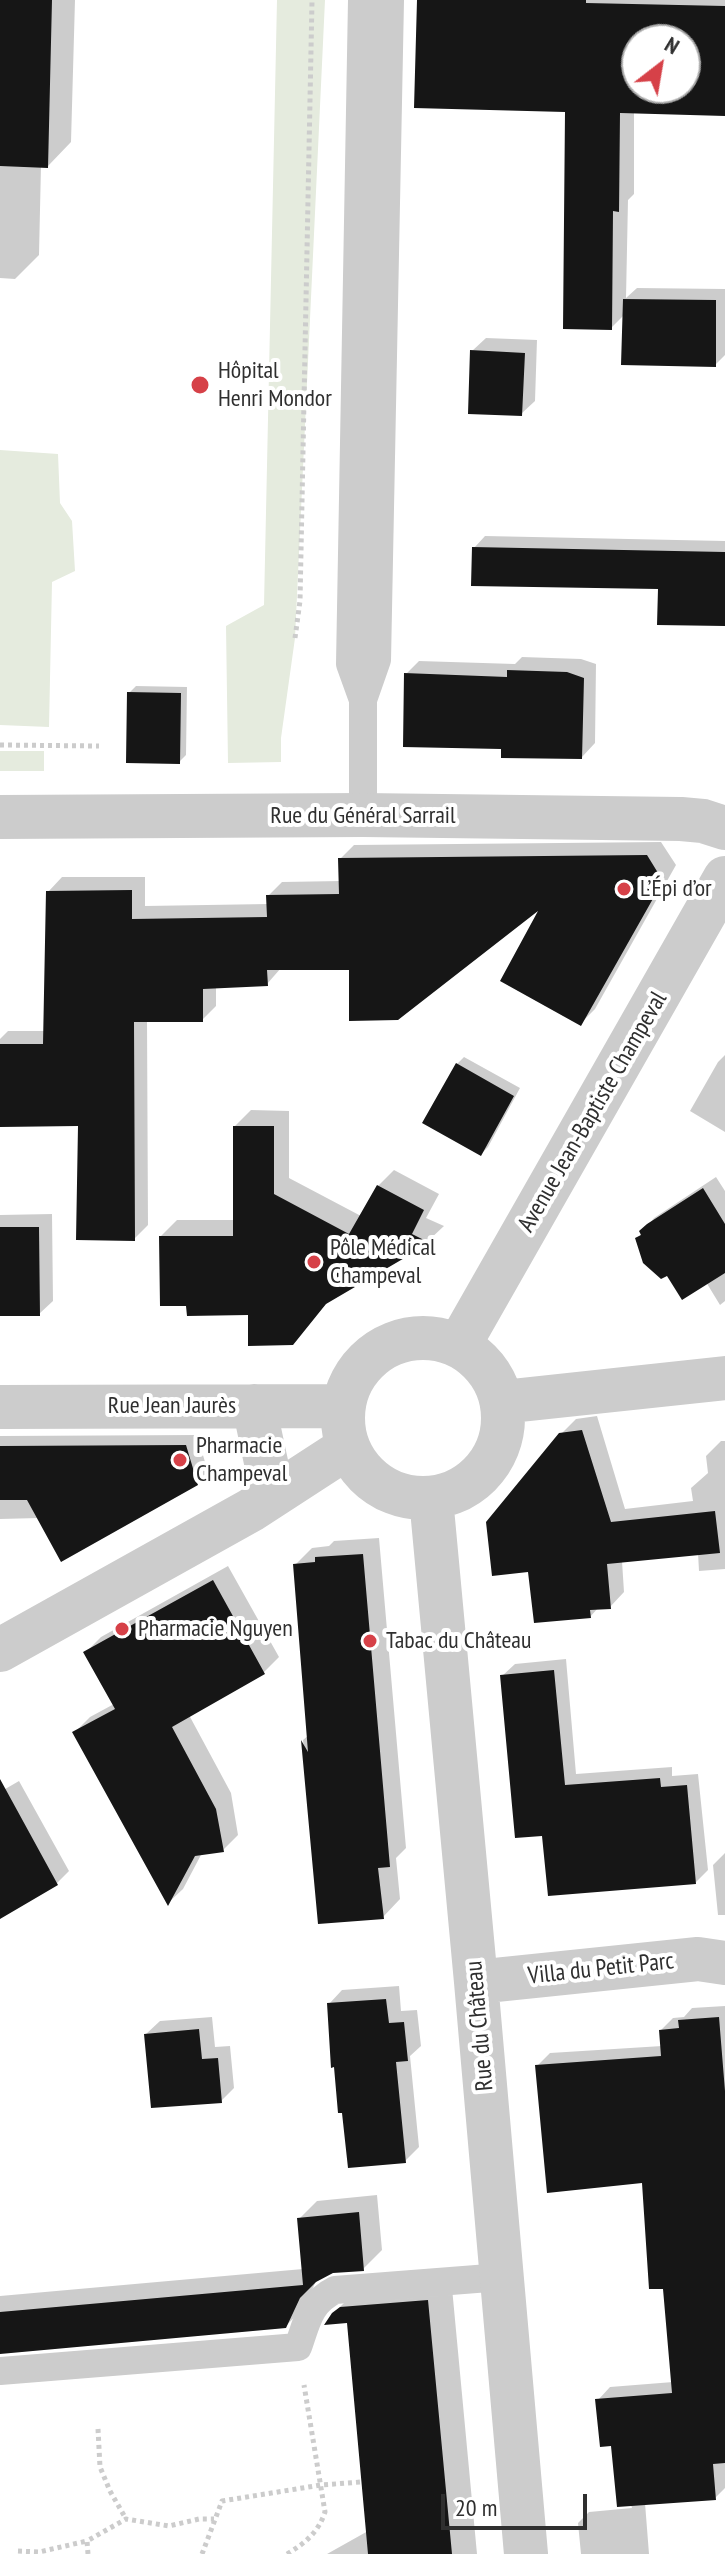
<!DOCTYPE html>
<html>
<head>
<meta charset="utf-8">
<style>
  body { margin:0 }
  #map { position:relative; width:725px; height:2554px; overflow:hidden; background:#fff; font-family:"PT Sans Narrow",sans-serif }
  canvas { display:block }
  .north { position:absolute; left:621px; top:24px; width:80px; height:80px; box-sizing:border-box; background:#fff; border:2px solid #acacac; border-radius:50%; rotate:31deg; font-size:22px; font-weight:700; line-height:32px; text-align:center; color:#2f2f2f }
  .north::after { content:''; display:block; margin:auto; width:28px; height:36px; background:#d64148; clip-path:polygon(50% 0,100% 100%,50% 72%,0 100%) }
  .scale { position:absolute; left:441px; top:2494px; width:146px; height:36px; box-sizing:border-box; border:4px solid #2f2f2f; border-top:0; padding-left:10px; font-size:24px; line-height:28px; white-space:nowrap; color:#2f2f2f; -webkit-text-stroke:6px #fff; paint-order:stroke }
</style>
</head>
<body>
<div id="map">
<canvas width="725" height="2554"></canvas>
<div class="north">N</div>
<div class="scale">20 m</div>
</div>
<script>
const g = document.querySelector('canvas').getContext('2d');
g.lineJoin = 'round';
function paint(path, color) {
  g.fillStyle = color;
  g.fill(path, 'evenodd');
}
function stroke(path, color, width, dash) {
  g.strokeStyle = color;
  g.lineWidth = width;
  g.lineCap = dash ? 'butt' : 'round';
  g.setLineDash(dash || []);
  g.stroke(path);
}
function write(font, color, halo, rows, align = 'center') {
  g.font = font + ' "PT Sans Narrow",sans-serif';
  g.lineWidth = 8;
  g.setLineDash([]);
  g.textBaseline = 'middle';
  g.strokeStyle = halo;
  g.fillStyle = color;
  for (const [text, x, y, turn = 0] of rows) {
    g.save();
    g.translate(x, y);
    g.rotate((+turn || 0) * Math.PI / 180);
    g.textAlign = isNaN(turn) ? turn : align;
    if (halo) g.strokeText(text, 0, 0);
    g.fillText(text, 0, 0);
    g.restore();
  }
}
paint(new Path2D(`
  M277,0H325L295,638L281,738V762L228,763L226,626L264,605Z
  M0,450L58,454L60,503L72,521L75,571L52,582L49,727L0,725Z
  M0,751H44V771H0Z`), '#e5ebde');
paint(new Path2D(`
  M0,0H75L71,142L48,166L41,165L39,255L15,279L0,278Z
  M419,0H725V114L634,112V194L628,200L626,298L637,288L725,289V355L715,365L624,315L611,328L567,110ZM637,40H685V88H637Z
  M486,338L537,340L535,401L521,414L472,351Z
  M485,536L725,541V624L660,587L474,548Z
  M522,657L581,659L596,664L595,743L582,757L503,747L406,674L419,661L515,664Z
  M136,686L187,687L186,755L179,762L129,693Z
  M661,842L676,865L595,1009L581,1023L545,903L351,968H281L267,984L216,986V1006L202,1020H147L148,1225L134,1239L80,1124L0,1125V1039L8,1031H45L48,892L62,877H145V906L268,904V896L282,882L341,881L340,859L354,845Z
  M725,1055V1132L690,1111L718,1062Z
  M464,1057L520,1088L488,1147L481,1154L457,1064Z
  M251,1110L289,1111V1178L361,1216L378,1186L394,1170L439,1194L426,1218L444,1226L428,1241L331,1298L292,1343L250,1313L188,1304L161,1236L177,1220H235V1126Z
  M716,1177L725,1191V1301L720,1305L706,1282L668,1273L637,1239L654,1218Z
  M52,1214L53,1301L39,1314H0V1215Z
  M597,1416L625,1509L693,1501L691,1488L708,1473L706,1456L721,1441H725V1569L699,1571L698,1553L622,1561L624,1592L610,1607L598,1608L590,1617L561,1434L576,1419Z
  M197,1435L208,1472L197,1483L39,1518L0,1519V1436Z
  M379,1538L406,1848L396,1858L400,1899L383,1917L320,1922L303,1740L309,1735L295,1565L312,1548L329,1546L334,1541Z
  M228,1566L279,1657L264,1672L189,1715L231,1793L238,1835L223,1850L202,1853L183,1889L168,1903L75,1732L90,1717L114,1704L86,1652L101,1637Z
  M566,1659L576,1774L672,1767V1776L698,1774L708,1870L696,1882L544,1834L502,1676L515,1664Z
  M19,1781L69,1871L57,1883L0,1917V1792Z
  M725,1853V1915H718L713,1865Z
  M399,1986L401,2011L417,2010L421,2046L410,2056L419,2147L405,2161L329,2004L342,1990Z
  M725,2006V2488L715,2498L645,2503L649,2554H581L578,2523L589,2512L632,2508L598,2400L610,2387L673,2382L665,2287L644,2181L537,2066L550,2053L662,2046L661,2030L673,2018L684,2017L692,2008Z
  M212,2017L215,2047L230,2046L234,2088L221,2101L146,2034L160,2021Z
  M377,2195L382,2250L363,2269L332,2271L317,2279L304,2307L286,2326L0,2352V2296L303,2269L299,2219L317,2201Z
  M451,2277L477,2554H327L368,2531L348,2320L333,2314L358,2289Z`), '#0003');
paint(new Path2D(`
  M0,0H52L48,168L0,166Z
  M417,0H586V3L725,6V116L620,113L619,212L613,211L612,330L563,329L565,112L414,108ZM637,40H685V88H637Z
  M623,299L716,300V367L621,365Z
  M470,350L525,353L522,416L468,414Z
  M472,547L725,552V626L657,625L658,589L471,586Z
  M507,670L567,672L584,678L582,759L501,758V749L403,747L404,673L507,677Z
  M127,692L181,693L180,764L126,763Z
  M647,855L663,881L581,1026L500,981L538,911L398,1020L349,1021V970H267L268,986L203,989V1022H134L135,1241L76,1240L78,1126L0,1127V1044H43L46,891L132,890V919L267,917L266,895L339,894L338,858Z
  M456,1063L514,1096L481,1156L422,1123Z
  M233,1126H274V1194L349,1234L377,1185L424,1210L412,1234L430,1243L326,1304L293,1345L248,1346V1315L187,1316L186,1306H160L159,1236H233Z
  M703,1188L725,1224V1273L682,1300L667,1276L661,1279L643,1263L635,1238L641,1235L639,1231L647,1224Z
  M0,1227H39L40,1316H0Z
  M582,1430L611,1522L715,1511L720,1553L607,1564L611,1609L590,1610L591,1618L534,1623L528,1572L492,1576L486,1522L559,1433Z
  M186,1445L198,1485L61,1562L27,1500H0V1446Z
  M363,1554L390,1867L378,1868L384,1919L318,1924L301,1740L308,1752L293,1564L315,1562V1557Z
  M213,1580L265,1674L172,1727L216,1809L224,1852L195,1856L168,1906L72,1732L115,1709L83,1652Z
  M554,1670L565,1785L660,1778L661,1787L687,1785L696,1884L548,1896L542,1836L515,1838L500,1675Z
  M0,1779L58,1885L0,1919Z
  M386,1999L389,2023L404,2022L408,2061L396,2062L406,2163L348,2168L342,2113H338L334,2067L331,2068L327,2003Z
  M719,2017L725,2091V2463L713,2464L716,2500L617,2507L611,2446L600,2447L595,2399L672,2393L663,2289H649L642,2183L547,2193L535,2065L661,2056L659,2030L679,2028L678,2020Z
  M199,2029L202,2059L218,2058L222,2103L151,2108L144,2034Z
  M359,2212L364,2271L333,2273L316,2282L300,2298L286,2328L0,2354V2312L303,2285L297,2218Z
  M428,2300L452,2554H368L347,2323L324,2325L332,2313L340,2307Z`), '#161616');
stroke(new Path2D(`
  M295,638L300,601L312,0
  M0,745L99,746
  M98,2429L100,2467L110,2491L126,2519
  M18,2551L39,2552L87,2541
  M88,2554L87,2541L126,2519L169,2526L199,2519H214
  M202,2554L222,2501L321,2485L361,2482
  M287,2554C305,2543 318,2533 325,2512L304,2385`), '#ccc', 5, [4, 4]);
stroke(new Path2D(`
  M362,0L350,664L363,700V815
  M363,700L377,660L390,0
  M0,2371L298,2347C307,2322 309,2303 335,2290L502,2277`), '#ccc', 28);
stroke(new Path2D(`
  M0,817L363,815L681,819L703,821L725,828
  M343 1418a80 80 0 1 1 160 0a80 80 0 1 1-160 0Z
  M459,1345L725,878
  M502,1402L725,1378
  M254,1406L273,1495
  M0,1407L343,1406
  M431,1498L476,1982L526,2554
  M0,1650L251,1510L348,1447
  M476,1982L698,1959L725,1963`), '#ccc', 44);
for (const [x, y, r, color] of [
  [200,385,10,"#d64148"],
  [624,889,8,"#d64148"],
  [314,1262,8,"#d64148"],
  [180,1460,8,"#d64148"],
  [122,1629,8,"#d64148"],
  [370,1641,8,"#d64148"]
]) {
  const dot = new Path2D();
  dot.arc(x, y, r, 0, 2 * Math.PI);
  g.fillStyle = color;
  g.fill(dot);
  stroke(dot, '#fff', 3);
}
write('24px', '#2f2f2f', '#fff', [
  ["Hôpital",218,371],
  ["Henri Mondor",218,399],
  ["L’Épi d’or",640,889],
  ["Pôle Médical",330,1248],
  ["Champeval",330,1276],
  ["Pharmacie",196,1446],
  ["Champeval",196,1474],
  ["Pharmacie Nguyen",138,1629],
  ["Tabac du Château",386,1641]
], 'left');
write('24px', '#2f2f2f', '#fff', [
  ["Rue du Général Sarrail",363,816],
  ["Avenue Jean-Baptiste Champeval",593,1112,-60],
  ["Rue Jean Jaurès",172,1406],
  ["Villa du Petit Parc",601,1969,-6],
  ["Rue du Château",480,2026,-95]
]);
</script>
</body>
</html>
